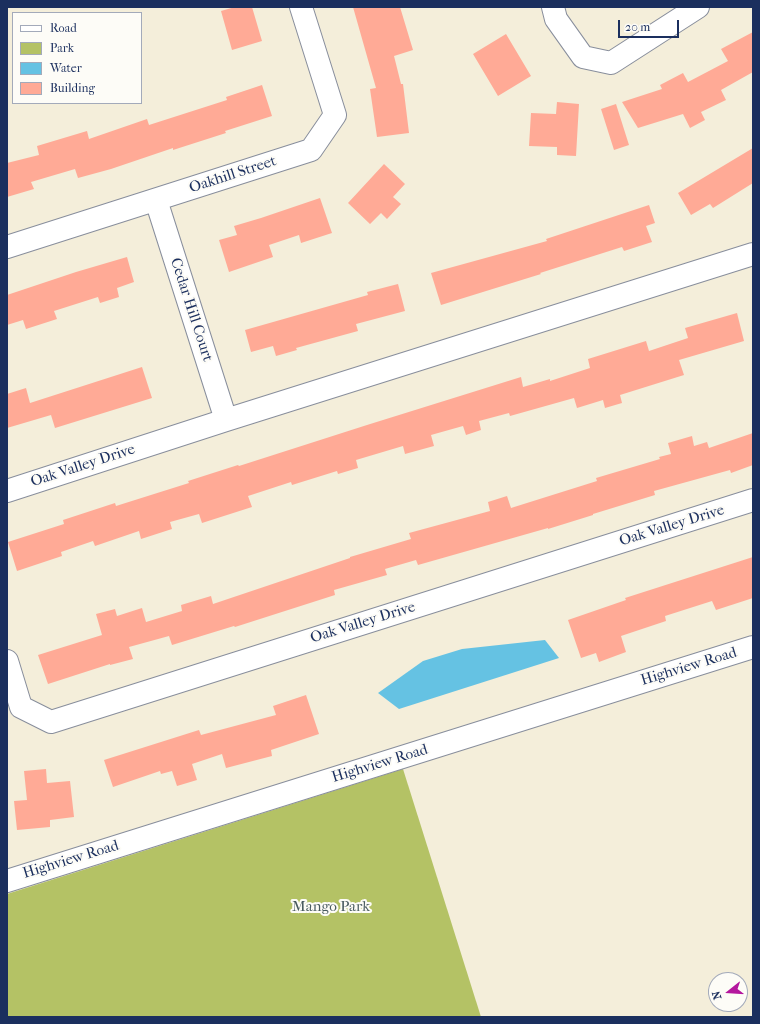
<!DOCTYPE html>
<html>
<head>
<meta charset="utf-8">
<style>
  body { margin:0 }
  #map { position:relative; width:760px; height:1024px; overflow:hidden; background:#f4eeda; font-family:"IM FELL French Canon",serif }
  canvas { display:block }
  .frame { position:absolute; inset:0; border:8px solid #1b2f5e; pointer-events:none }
  .legend { position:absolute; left:12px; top:12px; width:130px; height:92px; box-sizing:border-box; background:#fdfcf7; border:1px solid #a3aaba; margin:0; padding:5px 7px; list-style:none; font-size:12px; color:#1b2f5e }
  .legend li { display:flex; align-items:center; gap:8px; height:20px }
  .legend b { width:20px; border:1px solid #a3aaba }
  .north { position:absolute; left:708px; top:972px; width:40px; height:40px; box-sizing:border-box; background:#fdfcf7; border:1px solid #a3aaba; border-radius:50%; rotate:253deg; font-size:11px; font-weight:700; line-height:16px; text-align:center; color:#1b2f5e }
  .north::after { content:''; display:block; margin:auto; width:14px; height:18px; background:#b5179e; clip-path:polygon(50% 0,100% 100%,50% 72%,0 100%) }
  .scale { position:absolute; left:618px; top:20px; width:61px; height:18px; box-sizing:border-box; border:2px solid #1b2f5e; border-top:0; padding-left:5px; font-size:12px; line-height:14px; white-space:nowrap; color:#1b2f5e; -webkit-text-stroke:3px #fdfcf7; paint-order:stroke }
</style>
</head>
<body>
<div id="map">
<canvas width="760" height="1024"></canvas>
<div class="frame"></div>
<ul class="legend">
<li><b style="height:5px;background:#fff"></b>Road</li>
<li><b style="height:11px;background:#b4c265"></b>Park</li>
<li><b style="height:11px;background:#65c2e3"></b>Water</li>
<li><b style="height:11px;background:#ffaa96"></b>Building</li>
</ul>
<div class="north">N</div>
<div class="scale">20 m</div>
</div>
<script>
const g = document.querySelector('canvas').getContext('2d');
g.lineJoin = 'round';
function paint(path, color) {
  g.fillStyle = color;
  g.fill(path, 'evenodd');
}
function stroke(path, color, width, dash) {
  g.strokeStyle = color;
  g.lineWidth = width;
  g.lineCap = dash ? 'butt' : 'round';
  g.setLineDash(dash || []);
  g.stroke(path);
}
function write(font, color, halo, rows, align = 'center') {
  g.font = font + ' "IM FELL French Canon",serif';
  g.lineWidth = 4;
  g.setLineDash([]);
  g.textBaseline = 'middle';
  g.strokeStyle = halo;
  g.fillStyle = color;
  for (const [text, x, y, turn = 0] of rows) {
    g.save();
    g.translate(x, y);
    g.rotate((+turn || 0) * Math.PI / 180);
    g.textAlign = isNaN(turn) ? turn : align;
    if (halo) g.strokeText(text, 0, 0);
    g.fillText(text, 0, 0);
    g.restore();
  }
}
paint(new Path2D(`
  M403,769L481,1017H7V894Z`), '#b4c265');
paint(new Path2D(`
  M545,640L559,658L399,709L378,693L423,661L462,649Z`), '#65c2e3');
paint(new Path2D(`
  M235,7H252L262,41L232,50L221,11Z
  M353,7H400L413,50L394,56L401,84H403L409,133L377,137L370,89L376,88Z
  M753,32V72L721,90L726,100L701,112L705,120L690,128L683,114L638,128L622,102L662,89L660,85L683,73L688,82L728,61L721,49Z
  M506,34L531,76L498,96L473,54Z
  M262,85L272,116L225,131L226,133L173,150V148L111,169L78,178L75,169L31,182L34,189L7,197V163L39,155L37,146L87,131L89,139L147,119L149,125L227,100L226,97Z
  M557,102L579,104L576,156L557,155V147L529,146L531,113L556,114Z
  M616,104L629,145L614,150L601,109Z
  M753,148V183L713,208L710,204L691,215L678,193Z
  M384,164L405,184L393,197L401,204L387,219L381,213L370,224L348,203Z
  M320,198L332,233L301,243L299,235L269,245L273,257L229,272L219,240L237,235L234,226L261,218Z
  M649,205L655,223L646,226L652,242L624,251L622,247L540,273L541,274L441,305L431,273L547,241L546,239Z
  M127,257L134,282L117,288L119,297L100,303L98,297L54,311L57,319L26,329L23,320L7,325V295L76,272Z
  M398,284L405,311L356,324L358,331L296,348L297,350L276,356L273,346L251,352L245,330L368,295L367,292Z
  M737,313L744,341L679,360L684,375L620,395L622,403L605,408L603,400L577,408L574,398L510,416L509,413L479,421L481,430L466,435L463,426L431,435L434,446L405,454L403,446L356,460L358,468L338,474L337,471L292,485L291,482L248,496L252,507L202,523L199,514L170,522L172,529L141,539L139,531L95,546L93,541L61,552L62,556L17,571L8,542L64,524L63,520L115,503L116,506L189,483L188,481L238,465L239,466L367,425L521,377L523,387L550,379V381L590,368L588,359L646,341L649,351L688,338L685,328Z
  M142,367L152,398L55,428L51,415L7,428V394L26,388L30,403Z
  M753,433V465L731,473L730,470L654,491L655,495L593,514V515L548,529V528L418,565L416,560L385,569L387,575L334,590L335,595L235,627L234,626L172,645L169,636L129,647L133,659L110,665V664L48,684L38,655L102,635L96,614L115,609L117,616L142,608L146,622L182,611L181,605L211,596L213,604L350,558V557L411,539L409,533L490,511L488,502L507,496L511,508L597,481L596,478L660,459L659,457L671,454L668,443L692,436L694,446L707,442L709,448Z
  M753,557V598L716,610L712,601L665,616L666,621L621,636L626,652L599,662L596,653L581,658L568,620L626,600L625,598Z
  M306,695L319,734L271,750L272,756L226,768L222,754L192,764L197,780L177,786L172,771L161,774L160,771L113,787L104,760L199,730L201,735L276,715L273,706Z
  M46,769L47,783L70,781L74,817L50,820V827L17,830L14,801L27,800L24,771Z`), '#ffaa96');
const minor = new Path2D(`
  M553,7L556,19L583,57L611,63L698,7
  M156,200L226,420
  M7,247L311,150L335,115L301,7
  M7,491L226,420L753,254
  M7,661L21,707L51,722L753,500
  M7,881L753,647`);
stroke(minor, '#888e9c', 24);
stroke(minor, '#fff', 22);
write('15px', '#1b2f5e', '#fdfcf7', [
  ["Oakhill Street",233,175,-18],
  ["Cedar Hill Court",191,310,72],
  ["Oak Valley Drive",83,466,-18],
  ["Oak Valley Drive",672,526,-17],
  ["Oak Valley Drive",363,623,-17],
  ["Highview Road",689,667,-17],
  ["Highview Road",380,764,-17],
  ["Highview Road",71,860,-17]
]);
write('15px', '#495b60', '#fdfcf7', [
  ["Mango Park",331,907]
]);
</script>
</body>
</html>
